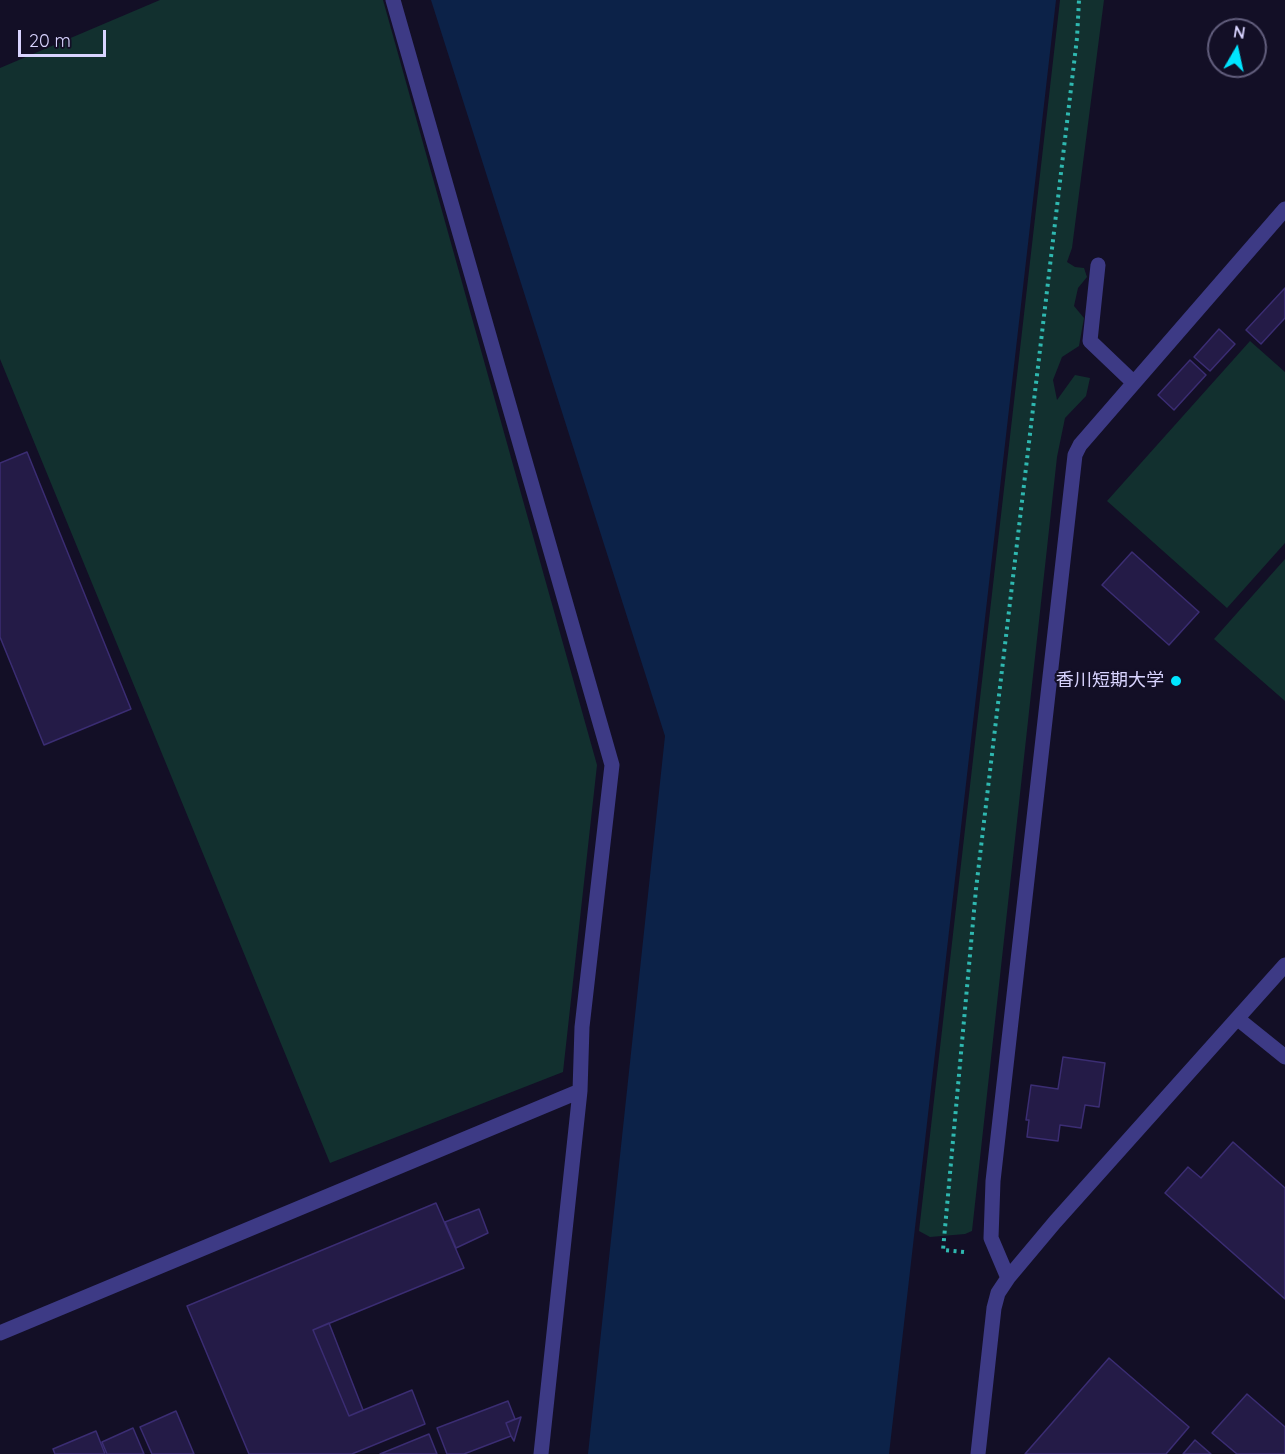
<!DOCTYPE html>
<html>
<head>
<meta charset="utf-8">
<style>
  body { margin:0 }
  #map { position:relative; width:1285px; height:1454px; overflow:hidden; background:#130f26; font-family:Quicksand,sans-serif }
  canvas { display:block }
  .north { position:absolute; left:1207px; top:18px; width:60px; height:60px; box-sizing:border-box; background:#130f26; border:2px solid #625e7d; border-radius:50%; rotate:9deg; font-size:16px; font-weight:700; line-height:24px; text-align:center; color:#d9d4ff }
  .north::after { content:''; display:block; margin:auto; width:21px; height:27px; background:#00e5ff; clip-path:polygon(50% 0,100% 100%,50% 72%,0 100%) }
  .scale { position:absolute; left:18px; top:30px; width:88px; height:27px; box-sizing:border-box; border:3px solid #d9d4ff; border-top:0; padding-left:8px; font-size:18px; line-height:21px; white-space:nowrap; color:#d9d4ff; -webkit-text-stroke:4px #130f26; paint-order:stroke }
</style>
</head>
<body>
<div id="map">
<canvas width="1285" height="1454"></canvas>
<div class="north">N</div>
<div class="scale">20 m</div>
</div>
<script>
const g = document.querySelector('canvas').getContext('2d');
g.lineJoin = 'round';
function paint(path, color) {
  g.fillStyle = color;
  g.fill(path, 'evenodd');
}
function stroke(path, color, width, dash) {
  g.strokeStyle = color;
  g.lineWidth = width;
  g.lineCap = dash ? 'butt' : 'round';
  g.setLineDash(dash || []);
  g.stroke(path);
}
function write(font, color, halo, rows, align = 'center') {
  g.font = font + ' Quicksand,"Noto Sans JP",sans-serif';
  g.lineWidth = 4.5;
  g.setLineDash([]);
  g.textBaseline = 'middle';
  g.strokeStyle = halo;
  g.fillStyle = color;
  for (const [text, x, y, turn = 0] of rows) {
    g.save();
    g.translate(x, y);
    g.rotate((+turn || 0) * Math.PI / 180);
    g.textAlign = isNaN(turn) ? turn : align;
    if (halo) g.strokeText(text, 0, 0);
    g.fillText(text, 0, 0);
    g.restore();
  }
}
paint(new Path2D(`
  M160,0H383L597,765L563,1072L330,1163L0,359V68Z
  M1060,0H1104L1072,248L1067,262L1075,267L1084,268L1087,277L1078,288L1074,306L1084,318L1079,346L1062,357L1053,380L1057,400L1075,375L1090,378L1086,396L1065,418L1057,457L972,1231L965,1234L930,1237L919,1231Z
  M1250,341L1285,372V543L1227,608L1107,501Z
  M1285,559V701L1214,639Z`), '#12302f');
paint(new Path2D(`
  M431,0H1056L889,1454H588L665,736Z`), '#0c2248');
const building = new Path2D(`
  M1285,288V318L1261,344L1246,330Z
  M1219,329L1235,344L1210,371L1194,357Z
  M1190,360L1206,375L1174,410L1158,395Z
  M27,452L131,709L44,745L0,637V463Z
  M1132,552L1199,612L1169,645L1102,585Z
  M1063,1057L1105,1063L1099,1107L1085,1105L1081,1128L1060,1125L1058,1141L1027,1137L1029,1120H1026L1031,1085L1058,1089Z
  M1233,1142L1285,1188V1299L1165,1193L1188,1167L1201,1178Z
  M436,1203L464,1268L313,1330L349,1416L412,1390L425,1424L352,1454H249L187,1306Z
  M479,1209L488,1233L456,1248L445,1222Z
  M329,1323L363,1410L349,1416L313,1330Z
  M1109,1358L1189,1427L1166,1454H1025Z
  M1247,1394L1285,1427V1454H1237L1212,1433Z
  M508,1401L515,1419L506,1423L511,1436L464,1454H447L437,1428Z
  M176,1411L194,1454H152L140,1427Z
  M521,1417L514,1441L511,1436L506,1423Z
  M133,1428L144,1454H107L102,1442Z
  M96,1431L105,1454H55L53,1449Z
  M429,1434L437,1454H380Z
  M1195,1440L1211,1454H1183Z`);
paint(building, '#241b47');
stroke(building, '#3b2d73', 1.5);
stroke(new Path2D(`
  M964,1252L943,1250L976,889L1077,38L1079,0`), '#2fb8b0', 4, [3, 4.5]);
stroke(new Path2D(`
  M393,0L612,765L582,1027L580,1091L541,1454
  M1098,265L1090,341L1134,383
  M1238,1019L1285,1057
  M1008,1278L991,1238L993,1181L1075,455L1080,445L1285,209
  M0,1333L580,1091
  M978,1454L994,1308L998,1293L1008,1278L1055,1222L1285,965`), '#3d3a85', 15);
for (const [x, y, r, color] of [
  [1176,681,6,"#00e5ff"]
]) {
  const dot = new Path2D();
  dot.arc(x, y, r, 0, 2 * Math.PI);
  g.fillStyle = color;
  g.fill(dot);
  stroke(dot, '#130f26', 2);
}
write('18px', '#d9d4ff', '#130f26', [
  ["香川短期大学",1164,681]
], 'right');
</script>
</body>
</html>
